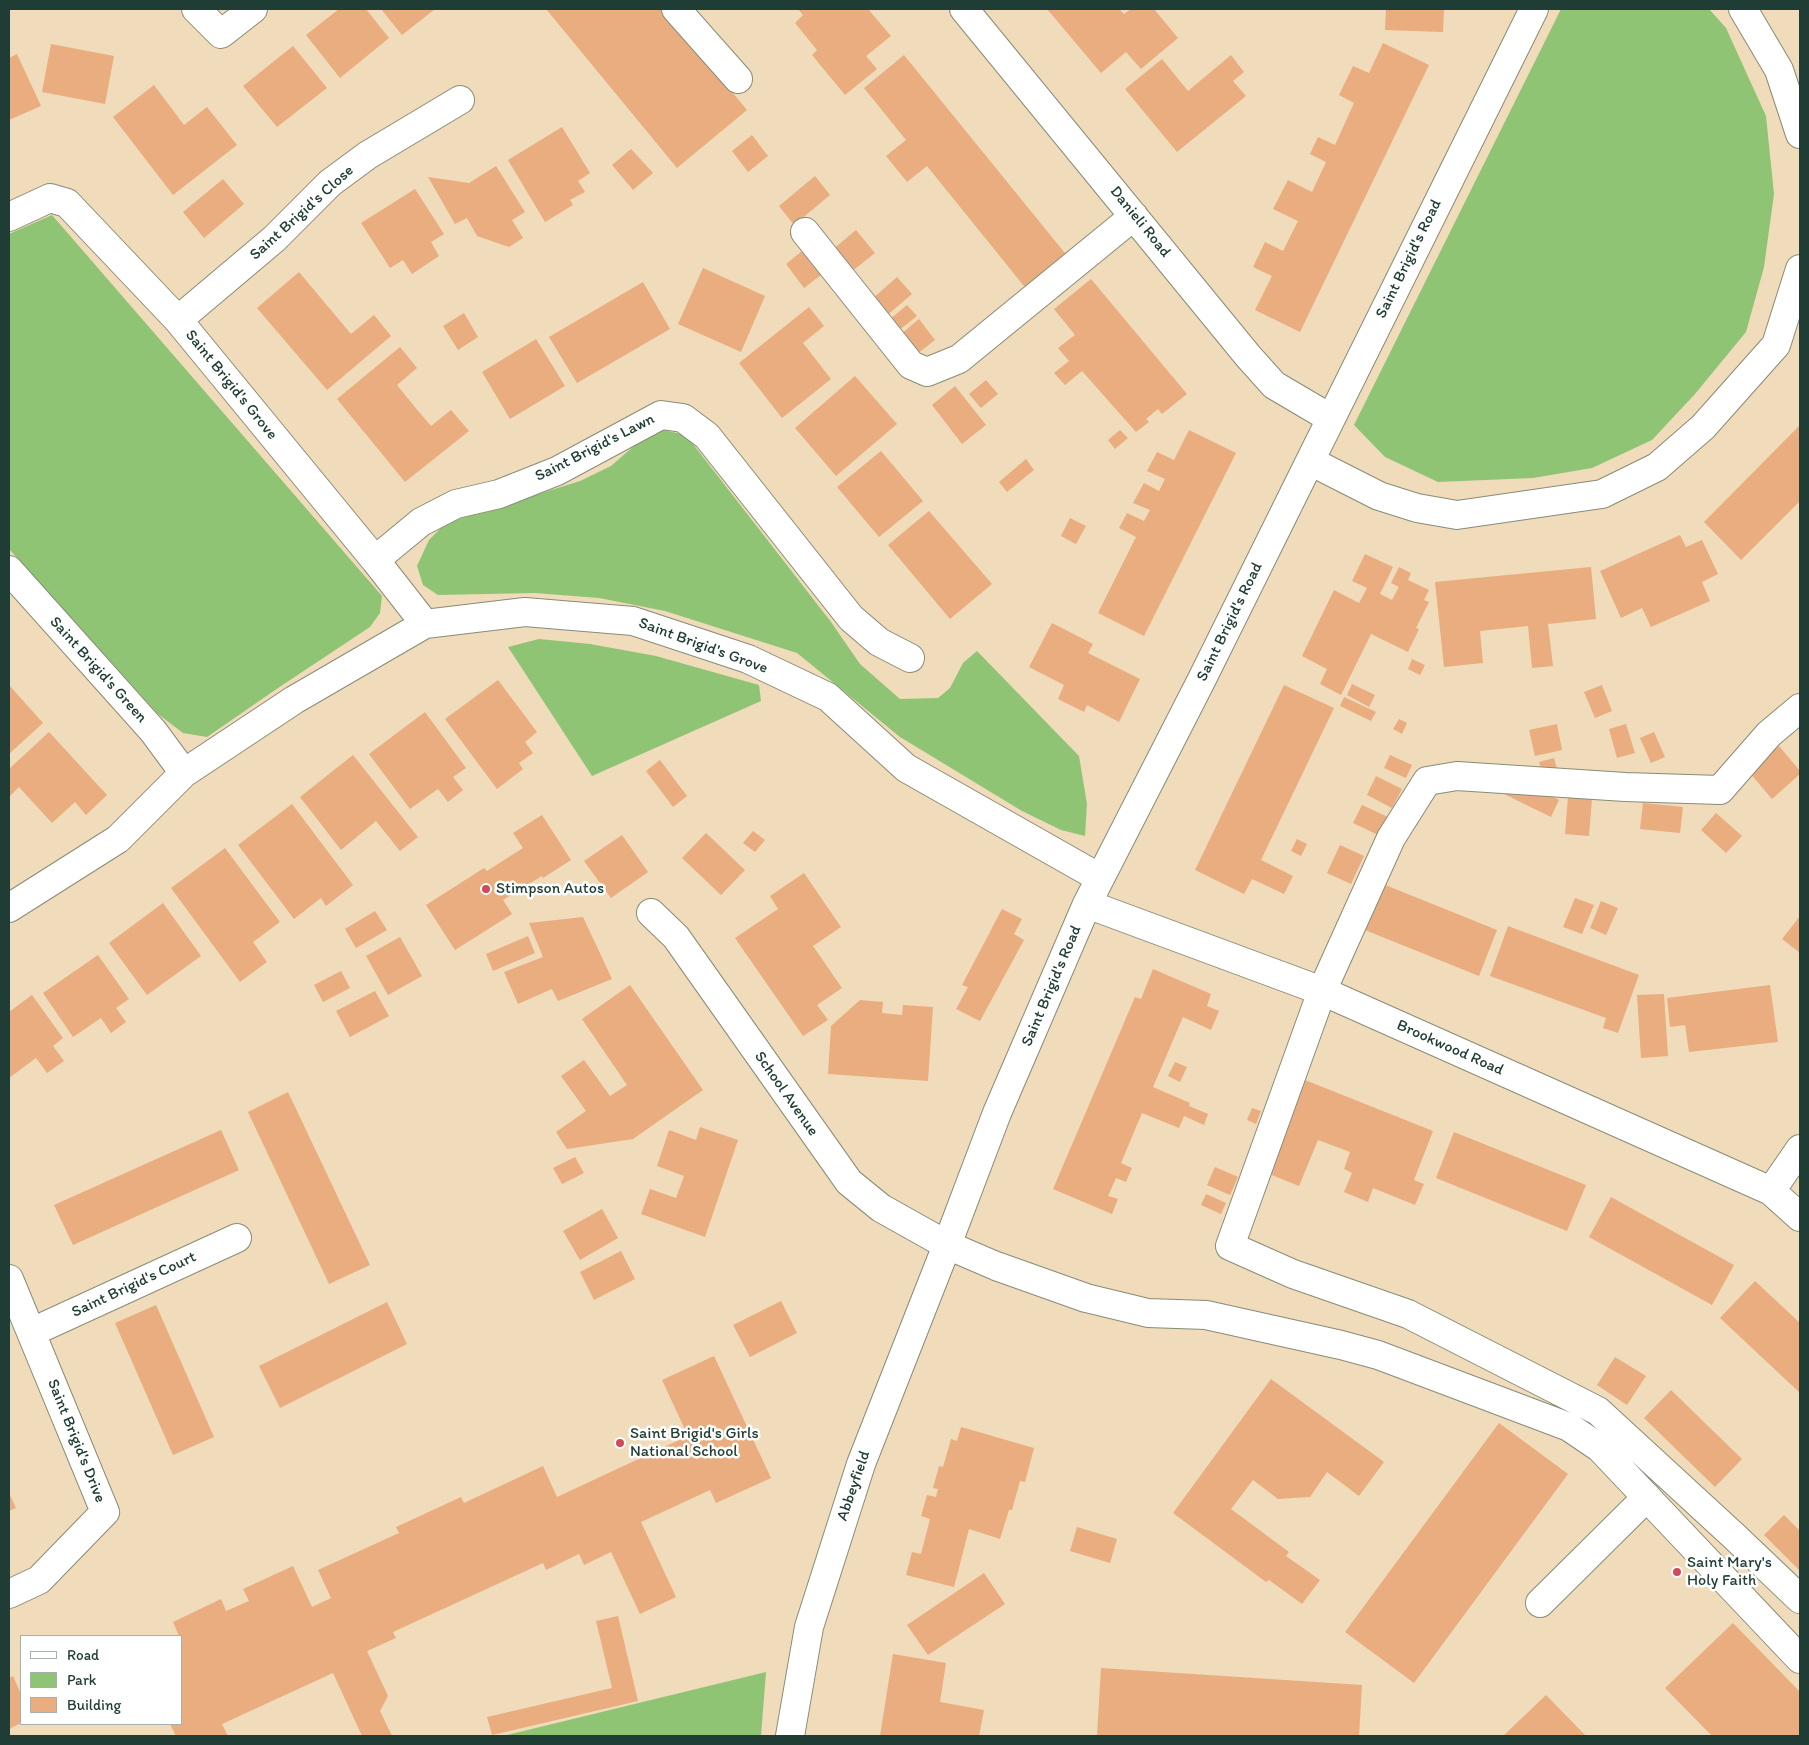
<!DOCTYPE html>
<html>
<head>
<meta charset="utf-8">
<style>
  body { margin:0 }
  #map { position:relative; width:1809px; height:1745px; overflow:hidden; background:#f0dbba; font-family:Itim,sans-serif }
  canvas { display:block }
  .frame { position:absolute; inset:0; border:10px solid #1f3d34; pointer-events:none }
  .legend { position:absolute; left:20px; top:1635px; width:162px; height:90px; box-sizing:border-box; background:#fff; border:1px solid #a5b1ae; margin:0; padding:6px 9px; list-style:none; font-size:15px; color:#1f3d34 }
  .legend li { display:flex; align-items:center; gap:10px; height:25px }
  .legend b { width:25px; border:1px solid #a5b1ae }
</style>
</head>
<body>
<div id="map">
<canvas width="1809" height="1745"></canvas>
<div class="frame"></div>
<ul class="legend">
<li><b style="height:6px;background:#fff"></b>Road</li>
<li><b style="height:14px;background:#90c475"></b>Park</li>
<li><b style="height:14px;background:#e9ad7f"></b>Building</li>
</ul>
</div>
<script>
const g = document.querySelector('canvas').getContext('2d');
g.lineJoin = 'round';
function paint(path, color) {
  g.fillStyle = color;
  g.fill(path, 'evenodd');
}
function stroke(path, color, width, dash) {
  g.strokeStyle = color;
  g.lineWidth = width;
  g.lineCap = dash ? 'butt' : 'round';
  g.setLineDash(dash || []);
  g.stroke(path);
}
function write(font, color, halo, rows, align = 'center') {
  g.font = font + ' Itim,sans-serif';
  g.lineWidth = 5;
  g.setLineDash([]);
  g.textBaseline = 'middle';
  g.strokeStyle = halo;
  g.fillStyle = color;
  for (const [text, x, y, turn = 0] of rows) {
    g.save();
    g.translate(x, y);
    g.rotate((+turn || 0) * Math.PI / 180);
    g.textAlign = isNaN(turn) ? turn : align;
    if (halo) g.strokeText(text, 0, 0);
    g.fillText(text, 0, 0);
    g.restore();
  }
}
paint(new Path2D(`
  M1561,9H1709L1726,28L1766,116L1774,194L1764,267L1746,332L1695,394L1652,440L1592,468L1533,478L1438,482L1385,457L1354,425Z
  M52,215L382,596L380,613L370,627L278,688L207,737L183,733L158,714L9,549V234Z
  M663,430L686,435L831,622L860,664L900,699L938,698L950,688L963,663L977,651L1079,756L1087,804L1085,836L1061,830L1022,811L900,737L797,653L665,611L599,598L535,593L438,595L423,585L417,566L429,540L446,523L580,481L611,466L634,446Z
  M539,639L590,644L656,656L759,685L761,701L592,776L508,647Z
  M766,1672L761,1736H503Z`), '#90c475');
paint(new Path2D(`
  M339,9H366L389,38L340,78L306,35Z
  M381,9H435L402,35Z
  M546,9H663L747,110L677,168Z
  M798,9H868L891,36L866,56L877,69L845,95L812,55L817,50L795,23L803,15Z
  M1047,9H1119L1124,14L1131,9H1154L1178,38L1141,69L1126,52L1101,73Z
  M1386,9H1444L1443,32L1385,30Z
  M1383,43L1429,65L1300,332L1255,310L1272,276L1253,267L1265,242L1283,251L1298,221L1273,209L1288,180L1312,192L1326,162L1310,154L1318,137L1335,145L1354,103L1339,95L1353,66L1369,73Z
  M51,44L114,56L105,104L42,92Z
  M293,46L327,88L277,127L243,86Z
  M17,54L41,106L9,120V58Z
  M904,55L1073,263L1032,296L927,166L907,182L886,156L906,140L864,88Z
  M1231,55L1244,72L1233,81L1246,96L1177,152L1125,89L1162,59L1188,91Z
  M154,85L184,125L207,107L237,145L173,195L113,117Z
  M562,127L590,173L578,181L585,192L570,200L573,205L545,222L508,160Z
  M752,135L768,156L748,172L732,151Z
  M631,149L653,173L633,190L612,165Z
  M496,166L525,212L512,220L523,238L509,247L477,236L467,218L455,224L428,177L469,183Z
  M815,176L830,195L794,225L779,206Z
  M223,179L244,204L204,238L183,212Z
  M415,189L444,234L431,242L439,256L412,274L403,260L390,268L361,223Z
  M856,230L875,253L851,272L832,250Z
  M802,251L821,275L804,288L786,264Z
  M703,268L765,296L741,352L678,324Z
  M299,272L351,334L374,315L391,336L327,390L257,308Z
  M897,277L912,294L885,317L871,300Z
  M1091,279L1187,394L1162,414L1158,409L1146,419L1149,422L1136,432L1082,371L1065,385L1054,373L1069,361L1058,348L1075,335L1054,309Z
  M643,282L670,329L577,383L549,337Z
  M907,305L917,316L898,331L889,320Z
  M809,307L824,326L803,343L831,379L782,418L739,363Z
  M464,313L478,337L458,350L443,326Z
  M919,319L935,340L917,354L901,334Z
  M536,339L565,386L510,419L482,372Z
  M400,347L417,368L397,385L414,406L431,426L451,410L469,431L405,482L337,399Z
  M855,376L897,424L836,476L795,428Z
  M986,380L998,394L981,408L969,394Z
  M955,386L986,425L962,444L932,405Z
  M1800,425V501L1741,560L1704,522Z
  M1120,430L1128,438L1115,449L1108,440Z
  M1189,430L1236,453L1144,636L1098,613L1136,537L1119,528L1127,513L1144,521L1150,510L1133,503L1144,483L1159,491L1165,479L1147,471L1157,452L1174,460Z
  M881,451L923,501L879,537L837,487Z
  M1026,459L1034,470L1007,492L999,482Z
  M929,511L992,584L950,619L888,545Z
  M1070,518L1086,526L1076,544L1061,536Z
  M1680,535L1686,547L1702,540L1718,574L1702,582L1710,601L1651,627L1642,608L1621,618L1600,571Z
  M1365,554L1393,567L1380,594L1392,600L1399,587L1391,583L1399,567L1411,573L1408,580L1429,590L1424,600L1429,602L1416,628L1419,629L1408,652L1371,634L1341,695L1320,684L1327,669L1302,656L1334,590L1359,603L1367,588L1352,581Z
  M1591,567L1596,619L1548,624L1553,666L1532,668L1528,626L1480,631L1483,663L1444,667L1435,582Z
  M1052,623L1093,644L1088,653L1140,679L1119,722L1087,705L1084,712L1058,699L1064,685L1029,667Z
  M1412,659L1425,665L1420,675L1408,669Z
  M498,680L537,732L525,742L533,753L519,763L523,769L497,789L445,719Z
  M1352,684L1375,695L1369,707L1347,695Z
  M9,685L43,723L9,754Z
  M1284,685L1334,708L1261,860L1293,876L1284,894L1252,879L1244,894L1195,870Z
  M1602,685L1612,711L1595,718L1584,692Z
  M1344,697L1376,712L1371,721L1340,706Z
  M425,712L466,768L453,777L463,790L448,802L438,789L410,809L369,754Z
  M1399,719L1407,723L1402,734L1393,729Z
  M1557,724L1562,750L1535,756L1529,730Z
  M1626,724L1635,753L1617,758L1609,729Z
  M49,732L107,795L86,815L75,802L52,823L19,787L9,797V769Z
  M1654,732L1665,757L1651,763L1640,738Z
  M1779,746L1800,771V774L1772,799L1749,772Z
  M353,755L418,837L400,851L376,821L341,850L300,797Z
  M1390,755L1412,765L1406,778L1384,768Z
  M1554,758L1558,772L1544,777L1539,762Z
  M660,760L687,796L673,807L646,771Z
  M1376,776L1402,789L1392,808L1367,795Z
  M1544,792L1559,800L1551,817L1504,794Z
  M1568,797L1592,799L1589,836L1565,834Z
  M1643,803L1683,807L1680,833L1640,829Z
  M292,804L353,885L326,906L321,898L294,919L238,845Z
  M1362,805L1388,817L1380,836L1353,823Z
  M1716,813L1742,836L1726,853L1701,830Z
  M542,815L571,860L543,878L542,876L503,900L512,914L455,950L426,905L484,868L487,871L523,848L513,833Z
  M753,831L765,840L755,852L743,843Z
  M706,833L745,870L721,895L682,858Z
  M622,835L648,872L611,898L584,861Z
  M1297,839L1307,844L1301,856L1291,851Z
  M1340,845L1364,856L1351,884L1327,873Z
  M225,848L280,922L253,942L267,962L240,982L171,888Z
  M804,873L841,927L813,946L842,988L817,1005L828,1020L803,1036L735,938L778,909L770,896Z
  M1373,880L1497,930L1479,976L1355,926Z
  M1575,898L1594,905L1582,934L1563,927Z
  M1601,901L1618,908L1606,935L1590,928Z
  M163,903L201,956L147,995L109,943Z
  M1002,909L1022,919L1014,934L1024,940L980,1021L956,1009L968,987L962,985Z
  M375,911L387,930L356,948L345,929Z
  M1800,916V953L1782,939Z
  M583,917L612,979L558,1001L552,989L518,1004L504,972L543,957L529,923Z
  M1508,926L1639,975L1618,1033L1603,1028L1606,1018L1490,976Z
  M528,936L535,953L493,971L486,954Z
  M400,937L422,976L388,995L366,956Z
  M98,955L129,999L116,1008L126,1022L111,1033L101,1018L73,1037L43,993Z
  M1153,969L1211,994L1207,1006L1219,1011L1211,1030L1183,1017L1153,1087L1190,1103L1189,1106L1208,1114L1204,1125L1184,1116L1179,1128L1142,1113L1121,1163L1132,1168L1126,1182L1116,1178L1108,1196L1118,1199L1112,1214L1053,1189L1135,997L1141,999Z
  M341,971L350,988L323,1002L314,985Z
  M630,985L703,1090L633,1139L567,1149L556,1132L586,1111L561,1076L584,1060L610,1096L627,1085L582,1019Z
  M1770,985L1778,1042L1689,1052L1685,1025L1670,1027L1667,998Z
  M375,991L389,1016L350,1037L336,1011Z
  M1664,994L1668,1056L1641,1058L1637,995Z
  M32,995L63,1038L53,1046L64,1061L47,1073L36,1058L9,1078V1012Z
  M860,1000L883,1002L882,1013L902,1015L903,1005L933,1007L928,1081L828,1074L831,1026Z
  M1175,1062L1187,1067L1180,1082L1168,1076Z
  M1305,1080L1433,1131L1414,1180L1424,1184L1415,1205L1373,1188L1368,1202L1344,1192L1352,1173L1344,1169L1350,1152L1318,1140L1299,1186L1267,1173Z
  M288,1092L370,1265L329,1284L248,1112Z
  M1252,1108L1261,1111L1256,1124L1247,1120Z
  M700,1127L738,1140L705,1237L641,1214L650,1189L676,1198L684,1176L657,1166L669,1130L696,1140Z
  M221,1130L239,1170L73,1245L54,1205Z
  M1454,1132L1586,1185L1567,1231L1436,1178Z
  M575,1157L584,1173L562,1184L553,1168Z
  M1215,1167L1238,1177L1230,1195L1207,1185Z
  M1206,1194L1226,1203L1221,1214L1201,1205Z
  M1611,1197L1734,1265L1712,1305L1589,1237Z
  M602,1209L618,1238L580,1260L563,1231Z
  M621,1251L635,1279L594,1300L580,1272Z
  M1755,1281L1800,1323V1393L1720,1318Z
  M781,1301L797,1333L750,1357L733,1325Z
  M387,1302L407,1344L280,1408L259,1366Z
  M156,1305L214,1437L173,1455L115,1323Z
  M714,1356L771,1478L716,1503L710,1490L641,1522L676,1597L640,1614L611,1552L584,1565L579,1554L546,1570L543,1563L393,1632L396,1638L367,1651L388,1696L380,1711L392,1736H362L333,1673L222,1724L228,1736H176L170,1724H181V1636H179L173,1622L221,1599L226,1611L249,1601L243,1589L293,1566L312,1607L331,1598L318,1570L399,1533L396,1527L461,1497L464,1503L543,1466L557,1497L688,1436L662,1380Z
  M1615,1357L1646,1376L1627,1405L1597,1385Z
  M1271,1379L1384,1462L1359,1496L1327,1472L1310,1497L1278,1499L1253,1480L1231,1509L1289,1552L1286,1556L1320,1580L1302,1604L1269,1580L1266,1582L1173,1513Z
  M1671,1390L1742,1459L1715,1487L1644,1418Z
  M1499,1423L1568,1474L1414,1683L1345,1632Z
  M961,1427L1034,1448L1025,1482L1020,1481L1012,1510H1009L1000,1539L969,1529L954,1587L906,1575L912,1552L921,1554L930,1519L921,1516L927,1495L936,1497L938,1489L933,1488L939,1466L943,1467L951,1439L957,1441Z
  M9,1493L16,1508L9,1511Z
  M1784,1515L1800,1531V1571L1764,1535Z
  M1077,1527L1117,1539L1110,1563L1070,1551Z
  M984,1573L1005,1604L928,1655L907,1625Z
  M618,1616L638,1701L492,1735L487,1717L612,1688L596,1621Z
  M1733,1623L1800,1692V1736H1712L1665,1688Z
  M893,1654L946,1663L940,1702L984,1710L979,1736H880Z
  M1101,1668L1362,1685L1359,1736H1097Z
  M13,1676L21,1694V1723L9,1729V1678Z
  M1546,1695L1586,1736H1503Z`), '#e9ad7f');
const minor = new Path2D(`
  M196,9L221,34L253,9
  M676,9L738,79
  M964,9L1248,356L1274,385L1330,418
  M1743,9L1779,70L1800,134
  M9,217L50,198L67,203L178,320L375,560L425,624
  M805,232L911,365L927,372L959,359L1134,216
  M178,320L274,239L330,183L368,155L460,100
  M1310,461L1379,496L1417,508L1457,515L1602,494L1657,467L1703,427L1776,345L1800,269
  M375,560L421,522L456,504L499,494L557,471L661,415L683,418L707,436L851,618L879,642L910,658
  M9,570L153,731L184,773
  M1800,708L1769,734L1720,790L1625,787L1457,776L1427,781L1391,838L1322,991L1230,1246L1293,1274L1408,1314L1598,1411L1735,1537L1800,1599
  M1087,904L1322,991L1771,1191L1800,1217
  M9,908L118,839L184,773L294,700L425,624L525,612L633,621L748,659L828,697L906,768L1100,878
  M651,913L676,937L849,1182L881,1208L947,1245L996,1266L1086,1298L1148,1313L1206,1315L1341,1345L1378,1355L1569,1427L1600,1448L1800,1659
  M1771,1191L1800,1149
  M9,1279L105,1512L39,1580L9,1594
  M32,1332L237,1238
  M1540,1603L1647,1497
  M790,1736L809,1627L861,1464L947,1245L997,1113L1087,904L1201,681L1534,9`);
stroke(minor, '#888c77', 30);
stroke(minor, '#fff', 28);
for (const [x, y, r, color] of [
  [486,889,5,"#d1495b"],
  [620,1443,5,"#d1495b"],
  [1677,1572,5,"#d1495b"]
]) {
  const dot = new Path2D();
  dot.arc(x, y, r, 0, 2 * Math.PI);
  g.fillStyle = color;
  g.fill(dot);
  stroke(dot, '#fff', 2);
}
write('16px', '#1f3d34', '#fff', [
  ["Saint Brigid's Close",302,213,-42],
  ["Danieli Road",1140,222,51],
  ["Saint Brigid's Road",1409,259,-64],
  ["Saint Brigid's Grove",231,385,51],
  ["Saint Brigid's Lawn",595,448,-27],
  ["Saint Brigid's Road",1230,622,-64],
  ["Saint Brigid's Grove",703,646,20],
  ["Saint Brigid's Green",98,670,48],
  ["Saint Brigid's Road",1052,986,-67],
  ["Brookwood Road",1450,1048,24],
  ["School Avenue",786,1094,55],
  ["Saint Brigid's Court",134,1285,-25],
  ["Saint Brigid's Drive",76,1441,68],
  ["Abbeyfield",854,1486,-71]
]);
write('16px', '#1f3d34', '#fff', [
  ["Stimpson Autos",496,889],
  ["Saint Brigid's Girls",630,1434],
  ["National School",630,1452],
  ["Saint Mary's",1687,1563],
  ["Holy Faith",1687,1581]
], 'left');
</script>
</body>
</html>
